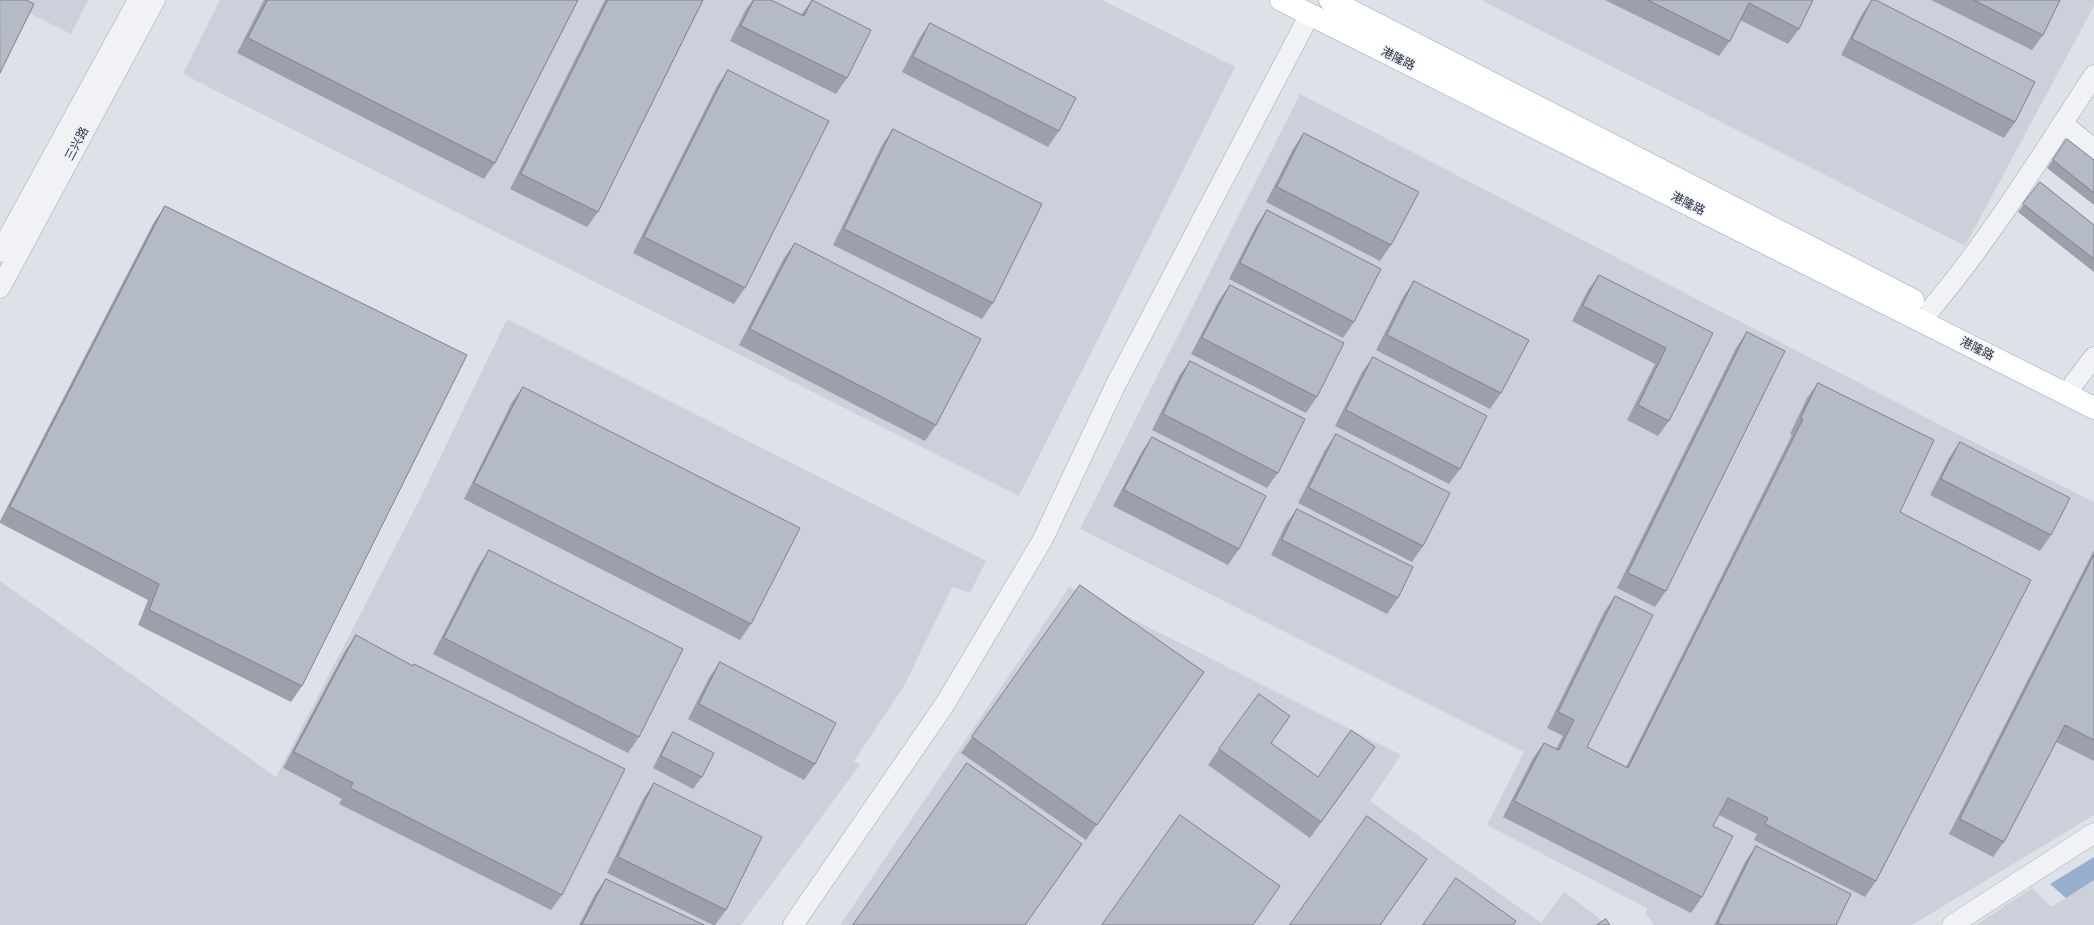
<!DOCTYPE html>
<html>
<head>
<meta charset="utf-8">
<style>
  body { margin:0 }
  canvas { display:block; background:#dde1e8 }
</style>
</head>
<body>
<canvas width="2094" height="925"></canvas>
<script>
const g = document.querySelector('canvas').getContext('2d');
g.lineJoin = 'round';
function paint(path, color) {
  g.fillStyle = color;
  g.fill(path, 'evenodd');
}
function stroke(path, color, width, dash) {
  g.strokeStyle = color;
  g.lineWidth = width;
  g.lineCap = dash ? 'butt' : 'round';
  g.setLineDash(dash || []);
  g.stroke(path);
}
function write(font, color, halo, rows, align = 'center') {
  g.font = font + ' Cabin,"Noto Sans SC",sans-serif';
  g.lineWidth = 3;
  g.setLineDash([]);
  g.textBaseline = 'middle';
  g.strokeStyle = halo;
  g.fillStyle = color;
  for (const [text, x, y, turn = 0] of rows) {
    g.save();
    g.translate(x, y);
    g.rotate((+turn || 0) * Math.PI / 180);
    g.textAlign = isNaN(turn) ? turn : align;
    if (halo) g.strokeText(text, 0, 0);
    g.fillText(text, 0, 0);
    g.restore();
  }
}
paint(new Path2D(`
  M3,0H88L71,34Z
  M220,0H1102L1235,67L1019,496L183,74Z
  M1481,0H2094V6L1965,246Z
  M1300,94L1952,431L2094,502V815L1912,925H1654L1646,914L1647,908L1487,825L1524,752L1080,529Z
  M507,319L986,561L970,593L952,587L904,686L854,761L860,765L741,925H0V581L276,777L423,493Z
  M1069,587L1401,755L1370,801L1541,923L1564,892L1599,918L1604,925H840Z
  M2094,880V925H1976L2032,888L2051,907Z`), '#cbd0db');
paint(new Path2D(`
  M2094,857V880L2066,898L2050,884Z`), '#95afcc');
const minor = new Path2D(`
  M2063,124L2094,149
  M0,252L138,0
  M0,288L155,0
  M1931,309C1992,236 2042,155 2094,75
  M2074,383L2094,357
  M793,925L945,704L1043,539L1116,384L1310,14
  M1952,925L2094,833`);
const major = new Path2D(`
  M1281,0L2094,408
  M1330,0L1913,300`);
stroke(minor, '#a2a8b2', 21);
stroke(major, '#9ca5b5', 23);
stroke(minor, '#f0f2f6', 20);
stroke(major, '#fff', 22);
paint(new Path2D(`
  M264,0H578L495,163L484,179L237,53Z
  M605,0H703L598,212L587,227L510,189Z
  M753,0H771L801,15L812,0L847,78L836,94L730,41L746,9Z
  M1605,0H1813L1799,29L1788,44L1740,20L1730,41L1719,56Z
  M1872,0L2015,122L2004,138L1841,55L1862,14Z
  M1931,0H2060L2043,35L2032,50Z
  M930,23L1059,131L1048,147L902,72L919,39Z
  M728,70L745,288L734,304L633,253L717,86Z
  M893,129L993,303L982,319L833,245L882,145Z
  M1304,133L1391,245L1380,261L1266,202L1293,149Z
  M2067,139L2094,160V205L2047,168Z
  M2040,182L2094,225V272L2018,212Z
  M165,206L302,686L291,702L138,625L148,600L0,523V521L154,222Z
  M1267,210L1354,322L1343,338L1229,279L1256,226Z
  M795,243L936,425L925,441L739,345L784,258Z
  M1599,275L1713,333L1669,421L1658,436L1627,420L1655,364L1572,321L1588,290Z
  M1414,281L1501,393L1490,409L1376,350L1403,297Z
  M1230,285L1317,397L1306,413L1191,354L1219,300Z
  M1747,332L1666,591L1655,607L1617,588L1736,348Z
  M1373,357L1460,469L1449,484L1335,426L1362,372Z
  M1190,361L1278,473L1267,488L1152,430L1179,376Z
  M1818,383L1900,512L1876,881L1865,897L1754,840L1757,834L1719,815L1713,826L1702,897L1691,913L1503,817L1533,758L1544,743L1556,749L1563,736L1547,728L1604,612L1615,596L1587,747L1626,767L1792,435L1790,434L1807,398Z
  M523,387L751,624L740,640L464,499L512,402Z
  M1336,434L1423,546L1412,562L1298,503L1325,450Z
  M1152,437L1239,549L1228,565L1113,506L1141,453Z
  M1960,442L2051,535L2040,551L1930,495L1949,458Z
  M1297,509L1398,598L1387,614L1271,555L1286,524Z
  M489,550L639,737L628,753L433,654L478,566Z
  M2094,550V761L2056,742L2004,842L1993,857L1949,834Z
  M1080,585L1204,672L1086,840L961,753Z
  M356,635L562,895L551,910L339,804L342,799L283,768L345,651Z
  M720,662L815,764L804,780L688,719L709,678Z
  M673,732L702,777L693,789L653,768L665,744Z
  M1271,743L1318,777L1375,747L1310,838L1208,765L1219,749Z
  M654,783L726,910L715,925H713L607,873L643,799Z
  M1756,846L1836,925H1714L1745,862Z
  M606,879L704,925H579L595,894Z`), '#9ba0aa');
const building = new Path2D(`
  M0,0H26L34,4L0,73Z
  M268,0H578L495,163L248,38Z
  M608,0H703L598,212L521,174Z
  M754,0H771L804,16L812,0L871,30L847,78L741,26Z
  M1648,0H1813L1799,29L1749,3L1730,41Z
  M1872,0H1876L2035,82L2015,122L1852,39Z
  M1974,0H2060L2043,35Z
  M930,23L1076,98L1059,131L913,57Z
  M728,70L829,121L745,288L644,237Z
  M893,129L1042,204L993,303L844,229Z
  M1304,133L1419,192L1391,245L1277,187Z
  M2067,139L2094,160V193L2053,160Z
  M2040,182L2094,225V259L2023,204Z
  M165,206L467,355L302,686L149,610L159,584L10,507Z
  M1267,210L1381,269L1354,322L1240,263Z
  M795,243L981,339L936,425L750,329Z
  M1599,275L1713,333L1669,421L1638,405L1666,348L1583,306Z
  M1414,281L1529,340L1501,393L1387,335Z
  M1230,285L1344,343L1317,397L1202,338Z
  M1747,332L1785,351L1666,591L1628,573Z
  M1373,357L1487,416L1460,469L1346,410Z
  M1190,361L1305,419L1278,473L1163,414Z
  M1818,383L1934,440L1900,512L2031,580L1876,881L1765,824L1768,818L1728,798L1713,826L1733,836L1702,897L1514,801L1544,743L1559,750L1574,720L1558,712L1615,596L1653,615L1587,747L1628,768L1803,419L1801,418Z
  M523,387L800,528L751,624L474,483Z
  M1336,434L1450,493L1423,546L1309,488Z
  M1152,437L1266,496L1239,549L1124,490Z
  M1960,442L2070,498L2051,535L1941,479Z
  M1297,509L1413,567L1398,598L1282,540Z
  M489,550L683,649L639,737L444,638Z
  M2094,555V740L2065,725L2004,842L1960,819Z
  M1080,585L1204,672L1097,825L972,737Z
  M356,635L413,666L414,664L625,769L562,895L350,788L353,783L294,752Z
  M720,662L836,723L815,764L699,704Z
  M1259,694L1290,716L1271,743L1318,777L1351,730L1375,747L1321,822L1219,749Z
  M673,732L714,753L702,777L661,756Z
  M967,763L1082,844L1025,925H853Z
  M654,783L762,837L726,910L618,857Z
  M1180,815L1280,886L1253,925H1102Z
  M1367,816L1427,859L1380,925H1290Z
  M1756,846L1851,894L1836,925H1723L1718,923Z
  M1456,878L1516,921L1513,925H1423Z
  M606,879L704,925H582Z
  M1606,919L1610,925H1597Z`);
paint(building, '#b4bac6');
stroke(building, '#7e828b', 1);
write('12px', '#252f40', '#edf0f6', [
  ["港隆路",1398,59,27],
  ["三兴路",77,144,-62],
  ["港隆路",1688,204,27],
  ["港隆路",1977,349,27]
]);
</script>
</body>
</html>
